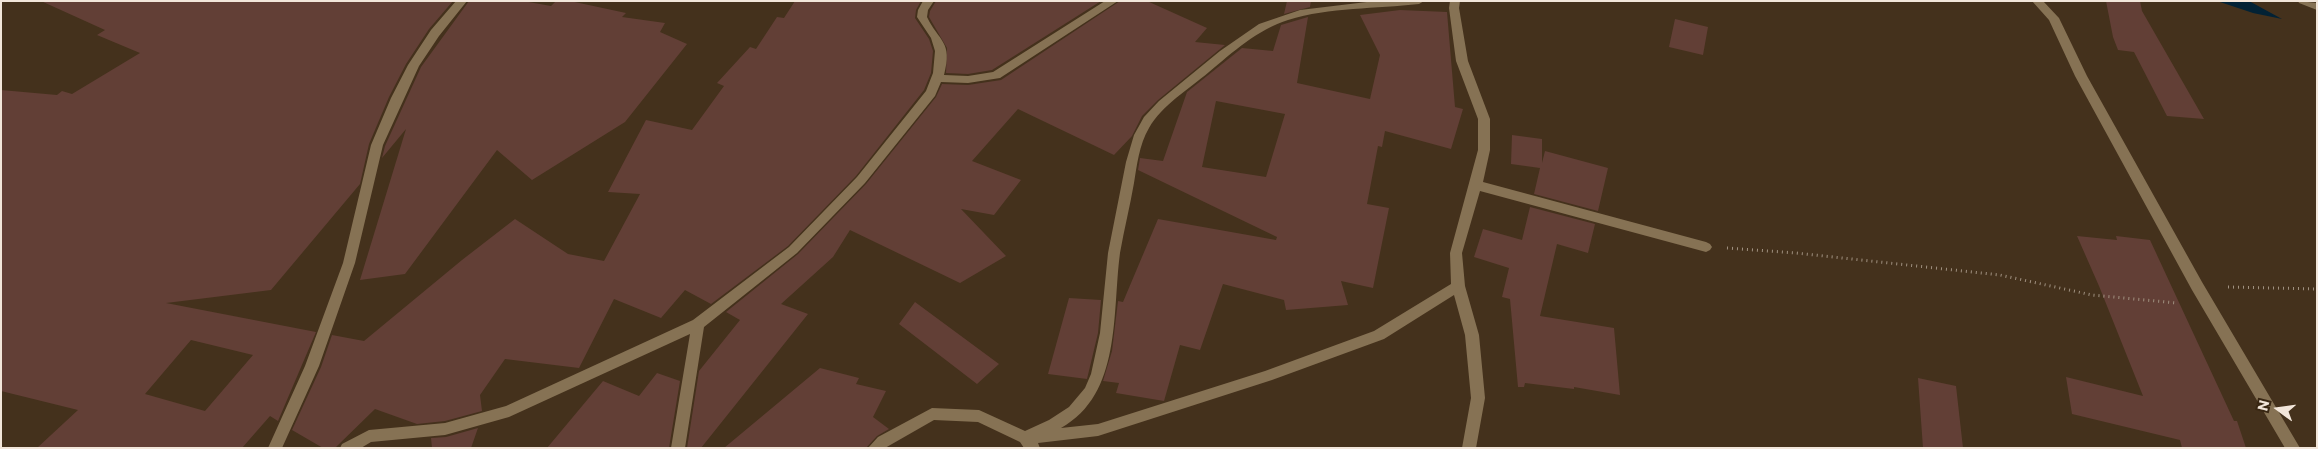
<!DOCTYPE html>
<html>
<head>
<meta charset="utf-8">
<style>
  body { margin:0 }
  #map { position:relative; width:2318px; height:449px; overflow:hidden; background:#44311c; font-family:Commissioner,sans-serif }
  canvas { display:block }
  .frame { position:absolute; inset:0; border:2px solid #f2e6da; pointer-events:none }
  .north { position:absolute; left:2253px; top:384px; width:50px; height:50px; -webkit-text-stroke:4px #392713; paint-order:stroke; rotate:284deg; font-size:14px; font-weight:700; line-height:20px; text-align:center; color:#f2e6da }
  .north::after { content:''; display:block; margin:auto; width:18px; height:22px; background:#f2e6da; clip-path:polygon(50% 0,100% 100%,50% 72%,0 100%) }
</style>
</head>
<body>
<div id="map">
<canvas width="2318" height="449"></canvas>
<div class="frame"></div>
<div class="north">N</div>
</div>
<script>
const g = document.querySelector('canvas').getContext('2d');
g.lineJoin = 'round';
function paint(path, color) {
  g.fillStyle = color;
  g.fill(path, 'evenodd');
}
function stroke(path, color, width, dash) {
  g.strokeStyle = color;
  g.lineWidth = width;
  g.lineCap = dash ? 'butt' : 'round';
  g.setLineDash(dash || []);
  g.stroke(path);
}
paint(new Path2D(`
  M2217,1H2249L2282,19L2253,13Z`), '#022235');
paint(new Path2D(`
  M41,1H453L429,29L406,64L389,97L369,144L360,184L271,290L166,303L316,332L278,421L270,416L242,448H37L78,410L1,391V90L57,95L62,91L72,94L140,53L97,35L105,30ZM191,340L253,355L205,411L145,394Z
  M469,1H523L551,6L556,1H570L626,13L622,17L665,23L660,32L687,44L625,122L532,180L497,150L405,274L360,280L406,129L382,158L385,146L421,67Z
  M795,1H921L916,10L915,18L929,39L933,51L931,73L924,90L856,176L788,246L711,304L685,290L661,318L614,299L579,368L505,359L480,395L482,411L445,421L417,424L375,409L335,448H323L292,430L321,367L332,335L364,341L462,260L515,219L568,254L604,261L640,194L608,192L646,120L692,130L724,86L717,83L750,47L756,49L777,17L784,18Z
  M936,1H1101L992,70L968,74L946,73L947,48L929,17L930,11Z
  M1120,1H1147L1207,28L1195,42L1225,45L1158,100L1142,116L1132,136L1114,155L1018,109L972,161L1021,180L994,215L961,209L1006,256L960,283L850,230L833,257L781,304L808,314L701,448H687L699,371L740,320L726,312L798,254L866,184L936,97L942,84L968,85L1001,80Z
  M1287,1H1311L1310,7L1284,14Z
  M2106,1H2140L2142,11L2204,119L2167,116L2134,52L2118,50L2113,37Z
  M1400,10L1447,12L1455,107L1463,109L1451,149L1385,131L1382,147L1378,146L1367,204L1389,208L1373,288L1341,281L1348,305L1286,310L1284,300L1223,284L1200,350L1180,345L1164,401L1116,393L1119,383L1103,381L1112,351L1118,301L1123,302L1158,219L1276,240L1277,237L1138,170L1140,158L1163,161L1187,92L1242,48L1273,51L1281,25L1308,17L1297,83L1370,99L1380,55L1360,15ZM1216,101L1285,114L1266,177L1202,167Z
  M1675,19L1708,27L1703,55L1669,47Z
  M1512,135L1542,139V163L1545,151L1608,168L1598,211L1534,194L1540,168L1511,164Z
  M1530,207L1595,224L1588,253L1557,244L1540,316L1614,328L1620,395L1574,387V389L1525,383L1524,387H1518L1510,299L1502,297L1509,268L1474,257L1483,229L1522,240Z
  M2077,236L2117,240L2116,236L2150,240L2234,421H2237L2246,448H2182L2180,440L2072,414L2066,377L2143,396L2099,286Z
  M1069,298L1101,300L1098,333L1087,379L1048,374Z
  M915,302L999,364L977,384L899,324Z
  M820,368L859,378L856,384L886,391L873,417L889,429L877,436L866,448H724Z
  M657,373L680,381L669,448H547L603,381L639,396Z
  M1918,378L1956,386L1963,448H1923Z
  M478,428L471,448H432L431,438L446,437Z`), '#623f36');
stroke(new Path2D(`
  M1727,248L1796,253L2000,275L2092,295L2177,303
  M2228,287L2317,289`), '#a09180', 3, [1, 4]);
paint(new Path2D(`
  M456,1H467L439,36L419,66L383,145L355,263L319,366L282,448H268L305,366L343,263L371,145L391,98L408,65L431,30Z
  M923,1H934L928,10L927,17C939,42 953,41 944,75L968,76L993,72L1105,1H1118L1000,78L968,83L941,82L935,96L865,183L797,253L704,327L685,448H671L690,334L509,417L445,435L371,442L361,448H340L342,444L369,430L445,423L506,406L693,320L789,247L857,177L926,91L933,73L935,51L931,38L917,17L918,10Z
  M1375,1H1424L1419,4C1376,9 1330,7 1288,20C1257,30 1233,52 1209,72C1189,89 1162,105 1149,128C1139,145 1137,165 1134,183C1130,206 1124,230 1120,253C1112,313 1122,394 1061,428L1098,424L1265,371L1374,331L1451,284L1450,253L1478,150V119L1456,61L1449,8L1450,1H1460L1459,8L1468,61L1490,119V150L1483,182L1706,242L1710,244L1712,247L1710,250L1706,252L1480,191L1462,253L1465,286L1479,335L1485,398L1476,448H1462L1471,398L1465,335L1454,295L1384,339L1272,380L1098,436L1038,443L1040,448H1024L1020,442L978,422L934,420L885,448H868L878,437L932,408L979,410L1025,431L1049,420L1069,407L1085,388L1091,374L1100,333L1108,253L1126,162L1134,135L1144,117L1159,101L1220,51L1259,24L1300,10Z
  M2032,1H2043L2059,18L2087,76L2202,282L2300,448H2285L2192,290L2075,76L2049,20Z
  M2298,1L2317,3V10L2299,3Z`), '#867254');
</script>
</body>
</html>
